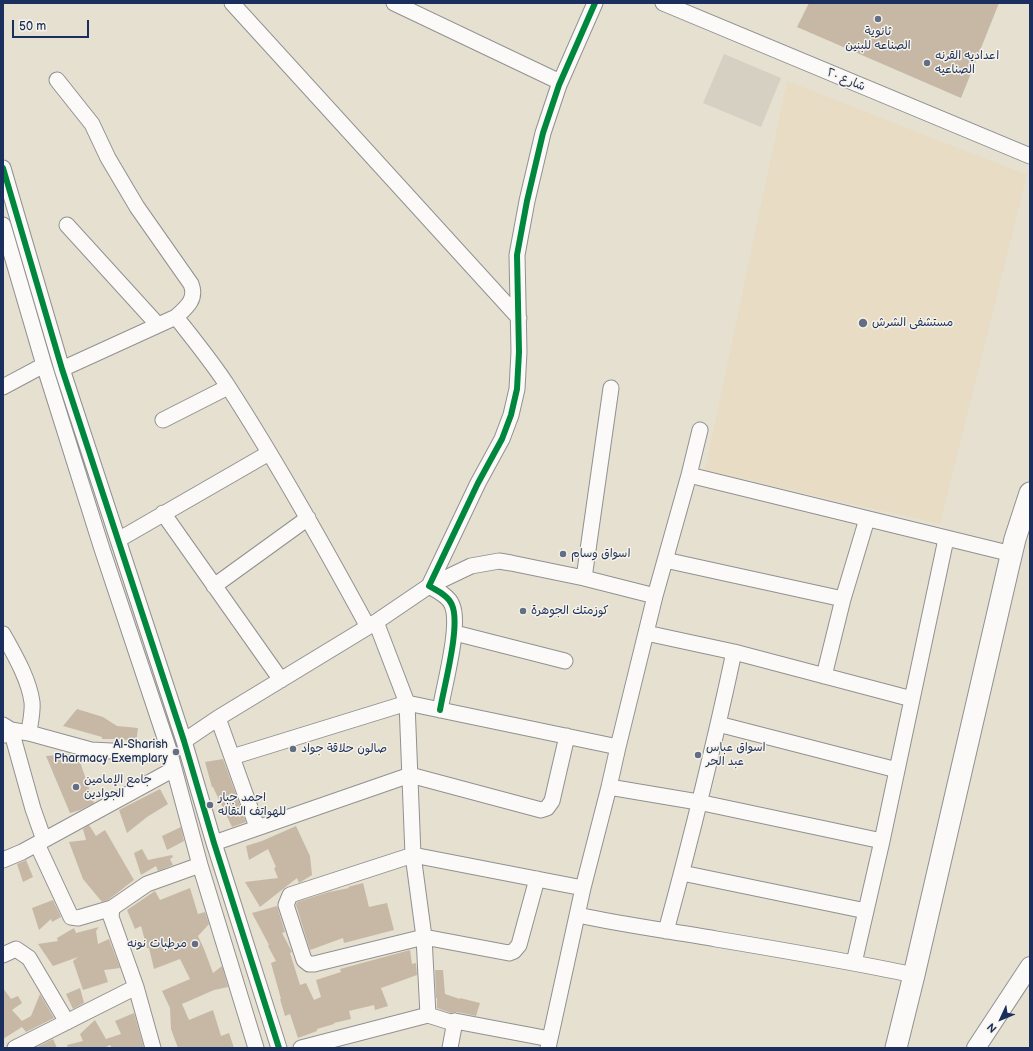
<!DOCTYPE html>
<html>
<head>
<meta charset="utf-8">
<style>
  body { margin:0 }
  #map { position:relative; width:1033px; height:1051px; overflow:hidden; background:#e5e0d0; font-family:"Balsamiq Sans",sans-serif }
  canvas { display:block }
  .frame { position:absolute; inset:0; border:4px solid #1b2f5e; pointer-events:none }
  .north { position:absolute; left:981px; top:999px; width:40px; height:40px; -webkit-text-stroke:3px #f7f3e8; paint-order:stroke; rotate:226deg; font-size:11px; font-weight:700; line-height:16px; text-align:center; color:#1b2f5e }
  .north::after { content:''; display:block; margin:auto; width:14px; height:18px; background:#1b2f5e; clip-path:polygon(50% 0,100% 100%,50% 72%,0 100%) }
  .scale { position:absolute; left:12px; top:20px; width:77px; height:18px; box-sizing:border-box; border:2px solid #1b2f5e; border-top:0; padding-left:5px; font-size:12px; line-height:14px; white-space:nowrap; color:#1b2f5e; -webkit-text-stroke:3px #f7f3e8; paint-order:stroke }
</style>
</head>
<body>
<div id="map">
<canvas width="1033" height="1051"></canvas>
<div class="frame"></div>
<div class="north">N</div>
<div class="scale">50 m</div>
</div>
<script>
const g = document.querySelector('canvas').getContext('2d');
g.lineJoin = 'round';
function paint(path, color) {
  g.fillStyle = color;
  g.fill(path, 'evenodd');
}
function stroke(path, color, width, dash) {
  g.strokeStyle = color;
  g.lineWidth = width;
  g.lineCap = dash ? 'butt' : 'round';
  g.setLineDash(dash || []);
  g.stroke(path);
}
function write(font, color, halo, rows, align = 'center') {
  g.font = font + ' "Balsamiq Sans","Playpen Sans Arabic",sans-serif';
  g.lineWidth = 3;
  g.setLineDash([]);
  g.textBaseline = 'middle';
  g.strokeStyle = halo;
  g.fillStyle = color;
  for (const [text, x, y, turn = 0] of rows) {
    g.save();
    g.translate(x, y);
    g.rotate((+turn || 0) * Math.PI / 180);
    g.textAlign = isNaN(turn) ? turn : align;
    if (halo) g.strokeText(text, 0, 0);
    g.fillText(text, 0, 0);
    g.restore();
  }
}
paint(new Path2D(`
  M787,81L1027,175L940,524L705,470Z`), '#e8dcc4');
paint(new Path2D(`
  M724,54L781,78L761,127L703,103Z`), '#d6d0c3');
paint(new Path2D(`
  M809,3H999L961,98L797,27Z
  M77,709L103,717L117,726L138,728L136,743H133L123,739H102V737L63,726Z
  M72,754L78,756L94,803L80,810L70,813L46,756Z
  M223,759L241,808V813L242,812L246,822L232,827L213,787H212L205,762Z
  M160,789L168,804L147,817L127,833L119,810Z
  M89,825L96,836L105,830L134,880L108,900L102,902L83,879L69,842L86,840L83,829Z
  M296,826L310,856L312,875L299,883L297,878L260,907L245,882L278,878L274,868L276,867L268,849L249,860L246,846L262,841Z
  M181,827L184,841L167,850L162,836Z
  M142,849L148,860L172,855L173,857L170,859L173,865L158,871L156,866L141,875L134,853Z
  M26,860L33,877L23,882L17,864Z
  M363,883L369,907L387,903L394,930L344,943L343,938L310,950L296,905L297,902L329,892L349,888L348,887Z
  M190,888L198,914L205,912L209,924L198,936L204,949L213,973L222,966L228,987L214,990L182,1004L189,1020L213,1010L221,1036L229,1033L234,1048H178L171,1029L170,1008L162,991L190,979L180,959L154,969L149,948H147L141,926L135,929L127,910L155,891L160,900Z
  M53,900L61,917L52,922L51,919L39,930L32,908Z
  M277,906L285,932L282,933L292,952L290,953L300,985L306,983L314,1000L321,997L316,980L341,972L340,969L410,950L412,964L416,963L417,975L381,988L388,1006L375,1010L374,1005L349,1011L351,1019L334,1023V1024L317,1029V1031L298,1038L290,1014L285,1016L280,999H281L271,963L276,961L268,946L269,945L252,913Z
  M99,927L96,931L98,944L109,939L120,968L104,970L108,982L83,990L73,961L78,957L53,966L38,944L58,941L57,938L74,928L76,933Z
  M435,970H443L445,994L460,999V998L480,1003L476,1016L457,1012L451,1013L437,1008V998H436Z
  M3,988L11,999L18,996L22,1003L12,1010L22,1021L31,1016L40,994L54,1018L26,1032L22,1027L3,1039Z
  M80,988L84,1003L73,1009L66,994Z
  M134,1013L144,1048H112L110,1045L104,1048H68L67,1045L83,1041L80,1034L95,1020L106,1039L121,1034L115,1021Z
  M53,1039L57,1048H35Z`), '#c6b8a5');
const minor = new Path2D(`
  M232,3L519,318
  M394,3L560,82
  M663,3L1030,156
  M57,80L92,124L108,158L137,207L191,284C197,299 187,307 176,317L62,369
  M3,168L62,369L184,741L214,843L279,1048
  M3,225L44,365L102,549L169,750L200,865L256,1048
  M67,225L158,325
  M176,317C194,340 213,363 229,388C279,465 324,546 368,627
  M3,387L44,365
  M163,420L228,387
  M689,475L1012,554
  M163,513L281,680
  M118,540L269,453
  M665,560L843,599
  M584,578L611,388
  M214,586L308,518
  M376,622L407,703L413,855L424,937L428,1015
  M455,633L565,661
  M646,633L734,652L912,699
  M3,634C14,654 29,679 32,702C33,712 30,723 29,733
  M824,676L843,599L867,519
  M440,710C444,686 461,625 452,605C449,596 436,590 429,586L478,483L502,439L511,415L517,389L519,352L517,255L527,201L543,133L559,85L595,3
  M218,718L257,827
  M718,724L897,770
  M3,725L11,730L29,733L91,750L131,752L169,750
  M5,735L11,730L33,809L44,840
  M184,741L218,718L376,622L429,586L471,566L499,561L511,563L584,578L655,596
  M232,757L407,703L618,747
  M609,787L698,802L882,841
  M214,843L410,775L541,810L547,808L552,801L567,736
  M37,844L71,917L78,918L112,908
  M3,860L22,852L174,769
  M682,873L866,911
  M537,879L519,945L514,951L509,953L424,937L314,964H309L304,960L286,905L290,895L413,855L583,888
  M578,915C624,925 670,931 716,939C782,950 848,961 914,975
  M666,931C691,839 714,746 734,652
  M3,955L16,949L29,958L67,1022
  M854,963L882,841L946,539
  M136,987L111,917L112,908L147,884L200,865
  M15,1048L136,987L153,1048
  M301,1048L428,1015L450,1022L455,1021L550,1039
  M450,1048L455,1021
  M548,1048L583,888L609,787L618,747L655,596L689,475L700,430`);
const major = new Path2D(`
  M976,1048L1030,966`);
const highway = new Path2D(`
  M896,1048L914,975L1007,573L1015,539L1030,493`);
stroke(minor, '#919191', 17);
stroke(major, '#919191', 20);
stroke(highway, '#919191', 23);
stroke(minor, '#fbfaf8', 15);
stroke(major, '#fbfaf8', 18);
stroke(highway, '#fbfaf8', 21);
stroke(new Path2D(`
  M3,168L62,369L184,741L214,843L279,1048
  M440,710C444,686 461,625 452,605C449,596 436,590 429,586L478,483L502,439L511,415L517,389L519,352L517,255L527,201L543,133L559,85L595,3`), '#00873e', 6);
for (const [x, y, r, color] of [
  [878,19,4,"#626d86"],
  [927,63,4,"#626d86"],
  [863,323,5,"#626d86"],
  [563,554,4,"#626d86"],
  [523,611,4,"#626d86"],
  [293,749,4,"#626d86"],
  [176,752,4,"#626d86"],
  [698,755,4,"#626d86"],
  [76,787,4,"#626d86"],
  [210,805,4,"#626d86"],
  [195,944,4,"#626d86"]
]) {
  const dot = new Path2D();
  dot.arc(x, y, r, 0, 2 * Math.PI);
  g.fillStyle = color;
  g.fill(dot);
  stroke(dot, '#f7f3e8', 1.5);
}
write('12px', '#1b2f5e', '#f7f3e8', [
  ["ثانوية",878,32,"center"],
  ["الصناعه للبنين",878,46,"center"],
  ["اعداديه القرنه",935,56],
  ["الصناعيه",935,70],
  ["مستشفى الشرش",872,323],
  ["اسواق وسام",571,554],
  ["كوزمتك الجوهرة",531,611],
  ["Al-Sharish",168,745,"right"],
  ["Pharmacy Exemplary",168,759,"right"],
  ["اسواق عباس",706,748],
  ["عبد الحر",706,762],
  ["صالون حلاقة جواد",301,749],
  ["جامع الإمامين",84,780],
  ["الجوادين",84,794],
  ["احمد جبار",218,798],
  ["للهواتف النقاله",218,812],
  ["مرطبات نونه",187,944,"right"]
], 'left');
write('12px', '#1b2f5e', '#f7f3e8', [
  ["شارع ٢٠",846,80,23]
]);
</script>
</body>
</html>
